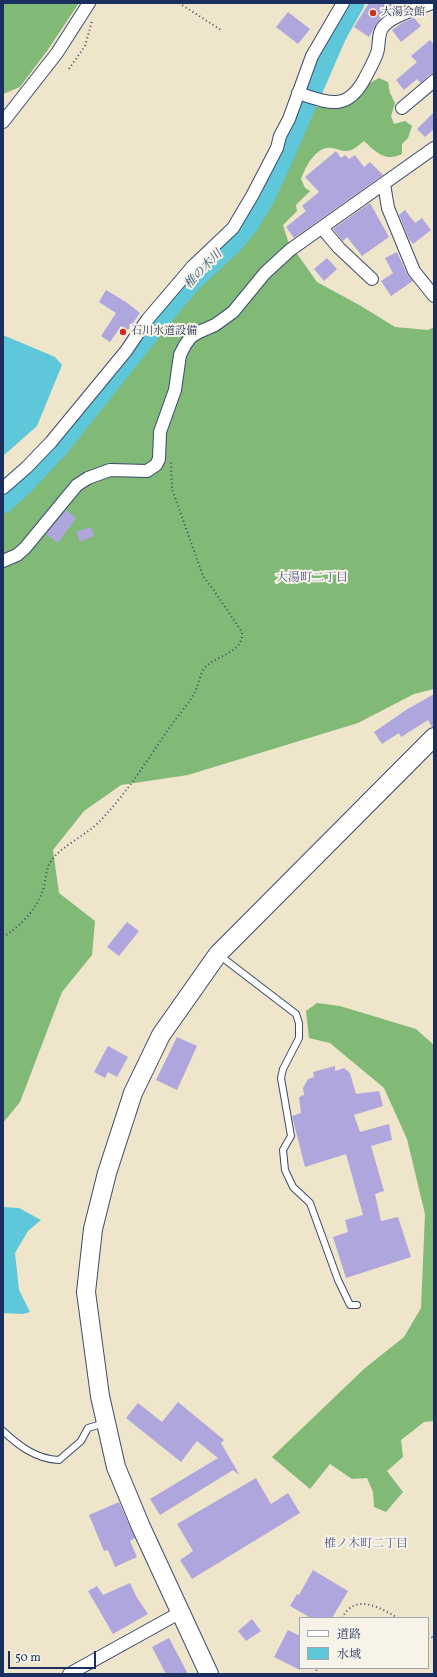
<!DOCTYPE html>
<html>
<head>
<meta charset="utf-8">
<style>
  body { margin:0 }
  #map { position:relative; width:437px; height:1677px; overflow:hidden; background:#efe5ca; font-family:Vollkorn,"Noto Serif JP",serif }
  canvas { display:block }
  .frame { position:absolute; inset:0; border:4px solid #1b2f5e; pointer-events:none }
  .legend { position:absolute; left:299px; top:1617px; width:130px; height:52px; box-sizing:border-box; background:#f7f3e8; border:1px solid #9fa5b1; margin:0; padding:5px 7px; list-style:none; font-size:12px; color:#1b2f5e }
  .legend li { display:flex; align-items:center; gap:8px; height:20px }
  .legend b { width:20px; border:1px solid #9fa5b1 }
  .scale { position:absolute; left:8px; top:1651px; width:88px; height:18px; box-sizing:border-box; border:2px solid #1b2f5e; border-top:0; padding-left:5px; font-size:12px; line-height:14px; white-space:nowrap; color:#1b2f5e; -webkit-text-stroke:3px #f7f3e8; paint-order:stroke }
</style>
</head>
<body>
<div id="map">
<canvas width="437" height="1677"></canvas>
<div class="frame"></div>
<ul class="legend">
<li><b style="height:5px;background:#fff"></b>道路</li>
<li><b style="height:11px;background:#5ec7da"></b>水域</li>
</ul>
<div class="scale">50 m</div>
</div>
<script>
const g = document.querySelector('canvas').getContext('2d');
g.lineJoin = 'round';
function paint(path, color) {
  g.fillStyle = color;
  g.fill(path, 'evenodd');
}
function stroke(path, color, width, dash) {
  g.strokeStyle = color;
  g.lineWidth = width;
  g.lineCap = dash ? 'butt' : 'round';
  g.setLineDash(dash || []);
  g.stroke(path);
}
function write(font, color, halo, rows, align = 'center') {
  g.font = font + ' Vollkorn,"Noto Serif JP",serif';
  g.lineWidth = 4;
  g.setLineDash([]);
  g.textBaseline = 'middle';
  g.strokeStyle = halo;
  g.fillStyle = color;
  for (const [text, x, y, turn = 0] of rows) {
    g.save();
    g.translate(x, y);
    g.rotate((+turn || 0) * Math.PI / 180);
    g.textAlign = isNaN(turn) ? turn : align;
    if (halo) g.strokeText(text, 0, 0);
    g.fillText(text, 0, 0);
    g.restore();
  }
}
paint(new Path2D(`
  M3,3H79L47,51L20,87L3,94Z
  M379,78L388,82L390,93L395,103L391,116L394,124L405,121L412,126L408,138L402,144V154C385,162 377,153 364,141C360,144 355,149 351,150C344,153 339,149 332,148C316,146 306,166 301,179L305,188L310,191L296,205L297,211L283,225L288,241L317,282L361,306L395,327L428,330L434,327V689L414,694L358,723L188,775L121,785L84,811L53,850L59,893L95,921L92,955L62,992L20,1102L3,1123V507L72,439L135,363L170,315L214,268L249,227L314,107H326Z
  M317,1003L340,1006L416,1029L434,1045V1421L424,1422L401,1440L403,1457L387,1471L403,1492L386,1512L374,1507L373,1492L367,1478L352,1479L330,1464L310,1489L272,1457L365,1368L404,1337L421,1308L425,1214L407,1139L384,1088L330,1043L309,1038L306,1011Z`), '#81b977');
paint(new Path2D(`
  M3,335L55,357L62,365L37,426L3,456Z
  M3,1207L19,1208L41,1220L28,1231L15,1253L19,1290L30,1312L23,1314L3,1313Z`), '#5ec7da');
stroke(new Path2D(`
  M3,503L23,485L61,444L173,303L194,279L232,244L248,225L264,198L280,164L336,35L354,3`), '#5ec7da', 21);
paint(new Path2D(`
  M369,3H394L388,13L381,17L369,37L354,27Z
  M288,12L310,29L298,44L276,27Z
  M414,18L421,26L401,42L392,30L402,23Z
  M430,40L434,45V74L429,75L421,83L417,79L404,90L396,80L417,62L411,56Z
  M434,112V129L425,137L417,129Z
  M336,151L341,158L345,155L349,159L355,155L364,167L370,162L383,175L294,238L286,227L306,211L302,206L319,192L305,177Z
  M370,203L389,237L362,256L347,237L343,241L333,229Z
  M405,210L415,223L422,218L431,230L413,244L409,239L399,215Z
  M397,252L407,274L413,281L391,296L381,281L393,273L385,258Z
  M327,258L337,269L324,281L314,269Z
  M106,290L126,302L140,313L128,330L121,326L110,342L101,336L116,313L99,302Z
  M66,510L76,518L58,543L46,534Z
  M91,527L94,536L80,542L76,532Z
  M434,694V727H432L428,720L401,737L399,733L382,744L374,732L406,710Z
  M127,922L139,931L119,956L107,947Z
  M177,1037L197,1046L177,1090L156,1080Z
  M108,1046L128,1057L117,1077L108,1072L105,1078L94,1072Z
  M335,1066V1071L344,1068L350,1073L356,1094L379,1091L383,1106L354,1115L360,1132L389,1124L392,1140L371,1146L384,1191L375,1194L381,1221L398,1217L411,1257L346,1278L333,1237L348,1232L345,1220L363,1215L346,1154L305,1167L292,1116L301,1113L299,1097L304,1095L303,1088L308,1079L314,1077L313,1072Z
  M178,1402L224,1440L221,1443L239,1474H238L233,1470L160,1515L150,1499L218,1458L197,1441L181,1462L126,1418L138,1403L162,1422Z
  M256,1478L271,1504L288,1493L300,1513L192,1579L180,1560L193,1551L177,1524Z
  M119,1502L135,1538L130,1541L137,1557L115,1567L108,1550L104,1551L89,1515Z
  M313,1570L348,1591L332,1618H311L290,1606L297,1594L299,1595Z
  M130,1583L136,1596L148,1614L113,1634L88,1591L97,1586L103,1595Z
  M252,1619L261,1631L246,1641L238,1631Z
  M288,1630L300,1636V1670L274,1657Z
  M169,1638L188,1674H166L152,1647Z`), '#afa6dd');
const lane = new Path2D(`
  M219,955L296,1014L299,1023V1038L283,1069L281,1078L291,1136L283,1150L285,1170L293,1187L310,1203L338,1280L350,1305H357
  M3,1431C19,1446 36,1459 59,1460L81,1441L88,1428L105,1423`);
const street = new Path2D(`
  M298,93C329,103 347,112 365,78C369,70 374,62 377,53C380,45 377,34 383,27C392,15 418,9 432,3
  M402,108L434,81
  M3,122L57,53L89,3
  M384,184L388,208L414,271L434,296
  M322,228L339,248L372,279
  M3,488L27,467L51,442L126,351L147,320L193,266L233,228L252,196L277,148L280,136L289,119L312,56L343,3
  M3,561L17,555L25,548L77,485L88,478L110,470L147,471L156,465L159,459L160,432L175,390L180,355L185,345L191,337L199,332L215,325L233,312L265,273L290,250L434,148
  M69,1674L181,1612`);
const secondary = new Path2D(`
  M209,1674L141,1527L116,1467L100,1396L86,1292L93,1229L107,1173L133,1093L161,1035L218,954L434,737`);
stroke(lane, '#3b4a6e', 8);
stroke(street, '#3b4a6e', 14);
stroke(secondary, '#3b4a6e', 20);
stroke(new Path2D(`
  M179,3L221,30
  M69,69L85,46L92,21
  M3,937C18,928 36,910 42,893C46,883 45,870 51,861C61,846 87,835 100,821C127,793 148,759 170,727C178,715 189,704 195,692C198,686 199,679 202,672C211,654 244,656 242,632L215,592L203,576L172,489L171,462
  M342,1618C355,1593 379,1607 398,1618
  M428,1635L434,1638
  M314,1674L318,1668`), '#3b4a6e', 2, [1, 3]);
stroke(lane, '#fff', 6);
stroke(street, '#fff', 12);
stroke(secondary, '#fff', 18);
for (const [x, y, r, color] of [
  [373,13,4,"#c8321e"],
  [123,332,4,"#c8321e"]
]) {
  const dot = new Path2D();
  dot.arc(x, y, r, 0, 2 * Math.PI);
  g.fillStyle = color;
  g.fill(dot);
  stroke(dot, '#f7f3e8', 1.5);
}
write('11px', '#1b2f5e', '#f7f3e8', [
  ["大湯会館",381,13],
  ["石川水道設備",131,332]
], 'left');
write('italic 12px', '#2c557d', '#f7f3e8', [
  ["椎の木川",204,270,-46]
]);
write('12px', '#4f598a', '#f7f3e8', [
  ["大湯町二丁目",312,579],
  ["椎ノ木町二丁目",366,1545]
]);
</script>
</body>
</html>
